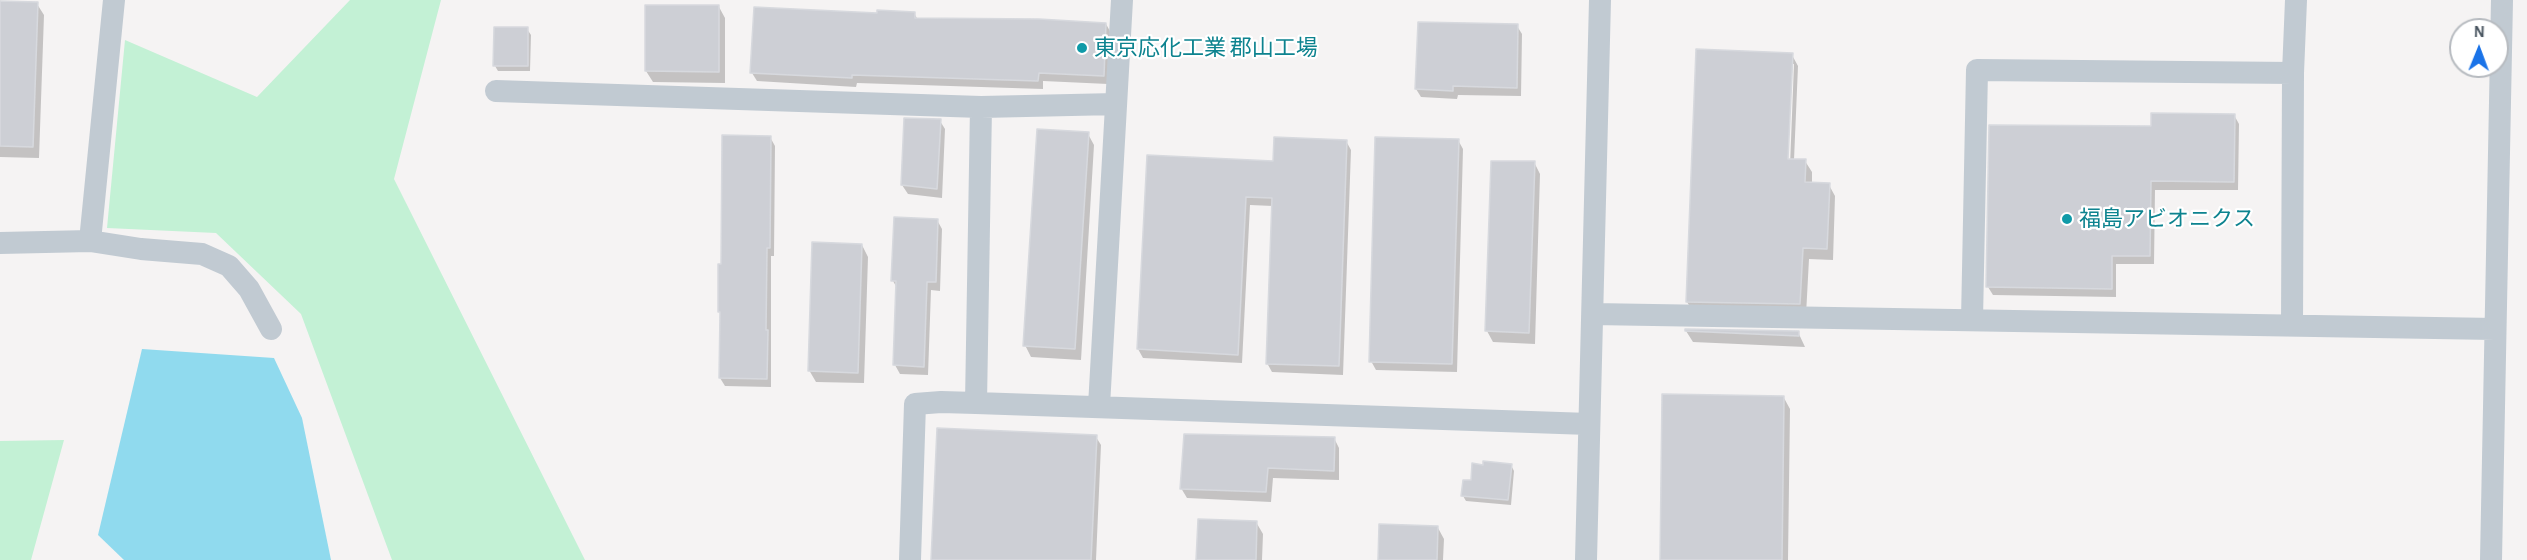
<!DOCTYPE html>
<html>
<head>
<meta charset="utf-8">
<style>
  body { margin:0 }
  #map { position:relative; width:2527px; height:560px; overflow:hidden; background:#f5f3f3; font-family:"Alegreya Sans",sans-serif }
  canvas { display:block }
  .north { position:absolute; left:2449px; top:18px; width:60px; height:60px; box-sizing:border-box; background:#fff; border:2px solid #b7bbc0; border-radius:50%; rotate:1deg; font-size:16px; font-weight:700; line-height:24px; text-align:center; color:#4a5661 }
  .north::after { content:''; display:block; margin:auto; width:21px; height:27px; background:#1a73e8; clip-path:polygon(50% 0,100% 100%,50% 72%,0 100%) }
</style>
</head>
<body>
<div id="map">
<canvas width="2527" height="560"></canvas>
<div class="north">N</div>
</div>
<script>
const g = document.querySelector('canvas').getContext('2d');
g.lineJoin = 'round';
function paint(path, color) {
  g.fillStyle = color;
  g.fill(path, 'evenodd');
}
function stroke(path, color, width, dash) {
  g.strokeStyle = color;
  g.lineWidth = width;
  g.lineCap = dash ? 'butt' : 'round';
  g.setLineDash(dash || []);
  g.stroke(path);
}
function write(font, color, halo, rows, align = 'center') {
  g.font = font + ' "Alegreya Sans","Noto Sans JP",sans-serif';
  g.lineWidth = 4.5;
  g.setLineDash([]);
  g.textBaseline = 'middle';
  g.strokeStyle = halo;
  g.fillStyle = color;
  for (const [text, x, y, turn = 0] of rows) {
    g.save();
    g.translate(x, y);
    g.rotate((+turn || 0) * Math.PI / 180);
    g.textAlign = isNaN(turn) ? turn : align;
    if (halo) g.strokeText(text, 0, 0);
    g.fillText(text, 0, 0);
    g.restore();
  }
}
paint(new Path2D(`
  M350,0H441L394,179L585,560H392L301,314L216,233L107,228L125,40L257,97Z
  M64,440L31,560H0V441Z`), '#c3f1d5');
paint(new Path2D(`
  M142,349L274,358L302,418L331,560H124L98,535Z`), '#90daee');
paint(new Path2D(`
  M0,0L1,2L37,4L44,15L39,158L0,157Z
  M719,7L725,18V83L653,82L646,71Z
  M914,13L918,20L1106,24L1111,33L1108,84L1043,81V89L857,83L856,87L757,81L752,73L878,15Z
  M1517,26L1522,34L1521,96L1458,95L1457,99L1421,97L1416,89Z
  M527,29L531,35L530,71H498L495,66Z
  M1792,55L1798,66L1794,160L1805,161L1812,172V184L1829,185L1835,196L1833,260L1809,259L1806,315L1694,313L1687,302ZM1791,64H1794L1790,166H1787Z
  M2234,115L2239,124L2238,190H2155L2154,264H2116V297L1993,295L1988,287L2153,128Z
  M940,121L945,129L942,198L908,194L902,185Z
  M1088,134L1094,145L1081,360L1031,357L1025,345Z
  M770,137L775,146L774,256H771V387L725,386L720,378V265H722Z
  M1458,140L1463,149L1457,372L1376,370L1371,361Z
  M1346,141L1351,150L1343,375L1272,372L1267,363L1273,206L1250,205L1242,363L1143,358L1138,349L1148,156L1275,163Z
  M1534,162L1540,174L1535,344L1493,342L1487,331Z
  M937,220L942,229L940,291L931,290L928,375L900,374L895,365L897,288L893,281Z
  M862,245L868,257L864,383L816,382L809,370Z
  M1686,331L1798,332L1805,347L1693,342Z
  M1784,398L1790,409L1788,560H1661Z
  M1096,437L1101,445L1096,560H933Z
  M1334,438L1339,448V480L1273,478L1271,502L1187,498L1181,488Z
  M1511,465L1514,471L1511,505L1466,501L1463,496L1472,482Z
  M1256,522L1263,534L1262,560H1198Z
  M1438,528L1444,539L1443,560H1379Z`), '#0003');
const building = new Path2D(`
  M0,1L38,2L33,147L0,146Z
  M645,5H719V72L645,71Z
  M754,7L877,13V10L915,12V18L1039,19L1106,23L1104,76L1039,73L1038,81L852,75V78L750,73Z
  M1418,22L1518,24L1517,88L1453,86V91L1415,89Z
  M494,27H528V66H493Z
  M1696,49L1793,53L1788,159H1806L1805,182L1830,183L1827,249L1803,248L1800,304L1686,302Z
  M2151,113L2235,114L2234,182L2151,181L2150,256H2112V289L1986,287L1989,125L2151,126Z
  M904,118L941,119L937,189L901,185Z
  M1037,129L1089,132L1075,349L1023,346Z
  M722,135L771,136L770,248H767L766,330H768L767,379L719,378L720,312H718V264H721Z
  M1274,137L1347,140L1339,366L1266,364L1272,198L1246,197L1238,355L1137,349L1147,155L1273,161Z
  M1375,137L1459,139L1452,364L1369,362Z
  M1491,161H1535L1529,333L1485,331Z
  M894,217L938,219L936,282H927L924,367L893,365L896,281H891Z
  M812,242L862,244L858,373L808,371Z
  M1685,329L1799,331V336L1685,331Z
  M1662,394L1784,396L1782,560H1660Z
  M937,428L1097,435L1091,560H931Z
  M1184,434L1335,437L1334,471L1268,468L1266,492L1180,489Z
  M1483,461L1512,464L1508,500L1461,496L1463,480H1471L1472,463L1483,465Z
  M1198,519L1257,521L1256,560H1196Z
  M1379,524L1438,526L1437,560H1378Z`);
paint(building, '#cdcfd5');
stroke(building, '#d7d9de', 1.5);
stroke(new Path2D(`
  M496,91L981,107L1116,104
  M981,107L976,403L1589,424
  M90,241L114,0
  M0,243L90,241L141,249L202,254L229,266L249,289L271,329
  M1593,314L2495,329
  M1972,320L1977,70L2293,73
  M2292,325L2293,73L2296,0
  M1099,406L1122,0
  M910,560L915,404L941,402L976,403
  M1586,560L1600,0
  M2491,560L2502,0`), '#c1cad2', 22);
for (const [x, y, r, color] of [
  [1082,48,6,"#0f9aa8"],
  [2067,219,6,"#0f9aa8"]
]) {
  const dot = new Path2D();
  dot.arc(x, y, r, 0, 2 * Math.PI);
  g.fillStyle = color;
  g.fill(dot);
  stroke(dot, '#fff', 2);
}
write('22px', '#0d838f', '#fff', [
  ["東京応化工業 郡山工場",1094,48],
  ["福島アビオニクス",2079,219]
], 'left');
</script>
</body>
</html>
